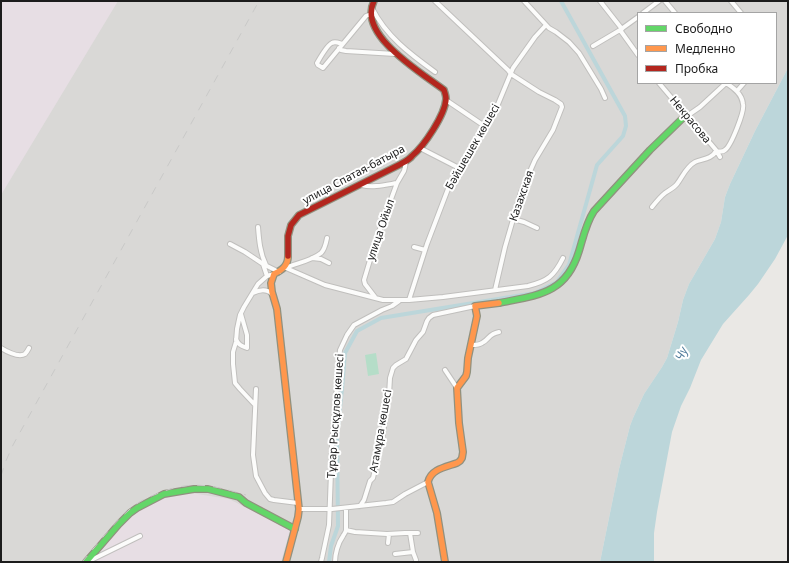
<!DOCTYPE html>
<html>
<head>
<meta charset="utf-8">
<style>
  body { margin:0 }
  #map { position:relative; width:789px; height:563px; overflow:hidden; background:#eae8e5; font-family:"Noto Sans",sans-serif }
  canvas { display:block }
  .frame { position:absolute; inset:0; border:2px solid #1c1c1c; pointer-events:none }
  .legend { position:absolute; left:637px; top:12px; width:140px; height:72px; box-sizing:border-box; background:#fff; border:1px solid #a4a4a4; margin:0; padding:5px 7px; list-style:none; font-size:12px; color:#1c1c1c }
  .legend li { display:flex; align-items:center; gap:8px; height:20px }
  .legend b { width:20px; border:1px solid #a4a4a4 }
</style>
</head>
<body>
<div id="map">
<canvas width="789" height="563"></canvas>
<div class="frame"></div>
<ul class="legend">
<li><b style="height:5px;background:#63d668"></b>Свободно</li>
<li><b style="height:5px;background:#ff974d"></b>Медленно</li>
<li><b style="height:5px;background:#b3261e"></b>Пробка</li>
</ul>
</div>
<script>
const g = document.querySelector('canvas').getContext('2d');
g.lineJoin = 'round';
function paint(path, color) {
  g.fillStyle = color;
  g.fill(path, 'evenodd');
}
function stroke(path, color, width, dash) {
  g.strokeStyle = color;
  g.lineWidth = width;
  g.lineCap = dash ? 'butt' : 'round';
  g.setLineDash(dash || []);
  g.stroke(path);
}
function write(font, color, halo, rows, align = 'center') {
  g.font = font + ' "Noto Sans",sans-serif';
  g.lineWidth = 4;
  g.setLineDash([]);
  g.textBaseline = 'middle';
  g.strokeStyle = halo;
  g.fillStyle = color;
  for (const [text, x, y, turn = 0] of rows) {
    g.save();
    g.translate(x, y);
    g.rotate((+turn || 0) * Math.PI / 180);
    g.textAlign = isNaN(turn) ? turn : align;
    if (halo) g.strokeText(text, 0, 0);
    g.fillText(text, 0, 0);
    g.restore();
  }
}
paint(new Path2D(`
  M1,1H788V68L755,131L730,184L725,197L721,222L715,239L689,284L683,300L678,322L667,358L662,367L644,394L633,418L630,426L619,469L600,562H1ZM638,13H776V83H638Z`), '#d9d8d6');
paint(new Path2D(`
  M1,1H118L1,195Z
  M185,492L229,499L290,530L281,562H89L133,513L155,500Z`), '#e7dee4');
paint(new Path2D(`
  M376,353L379,374L368,376L365,355Z`), '#b5ddc8');
paint(new Path2D(`
  M788,68V235L775,259L758,284L749,295L723,324L701,360L690,388L681,406L672,432L657,512L654,533V562H600L619,469L630,426L633,418L644,394L662,367L667,358L678,322L683,300L689,284L715,239L721,222L725,197L730,184L755,131Z`), '#bcd6da');
stroke(new Path2D(`
  M329,562L331,546L338,526L337,436L342,389L345,353L357,331L381,318L535,293L557,282L569,265L597,165L623,136L626,126L625,116L561,1`), '#bcd6da', 4);
const street = new Path2D(`
  M435,1L508,70L511,74L539,92L555,100L561,104L562,107L553,130L535,160L521,192L505,247L495,290
  M524,1L549,28L556,32L569,42L579,53L601,89L605,98
  M600,1L622,29
  M665,1L675,13
  M731,1L741,13
  M372,8C386,36 410,54 435,72
  M643,13L659,1
  M620,30L638,55
  M342,44C339,43 335,41 332,43C327,45 320,58 317,63L318,65L323,68L366,16L371,14
  M593,46L620,30L638,17
  M339,48L341,50L346,51L395,54
  M659,83L716,150L720,157
  M737,91L744,83
  M446,100L486,127
  M687,116L700,107L726,83
  M420,148L459,168
  M361,185C373,188 385,185 397,183
  M652,207C656,202 660,197 665,193C669,190 674,188 677,184C683,176 686,167 695,162C702,159 712,159 716,151C720,152 723,152 725,150C731,146 745,111 743,104C742,94 734,88 726,83
  M513,219L524,222L537,228
  M258,227C259,240 260,253 266,265
  M230,244L245,252L263,264L267,276
  M414,247L425,250
  M312,258L321,259L329,263
  M265,265L279,272
  M285,268C297,263 311,261 321,253C325,249 326,243 327,238
  M286,268L325,285L383,300H409L443,297L528,286C548,281 554,276 563,258
  M253,293C259,290 266,288 272,294
  M375,297L365,284L364,280L376,240L397,183L404,171L405,167L406,161
  M409,300L427,244L448,189L459,168L486,127L496,109L513,68L535,37L546,25
  M236,339C238,345 242,346 247,348V335L241,314
  M472,345C475,345 479,345 482,343C490,339 488,334 499,332
  M1,348C6,351 18,358 25,354C27,352 28,350 29,348
  M445,370L457,388
  M256,389L253,455L256,476L265,493L270,499L274,500L298,503
  M255,405L240,389L235,383L233,364V352L236,342L237,329L240,315L244,307L258,284L267,276L274,274
  M360,506L364,500L370,481L373,478L377,461L382,439L389,395L390,378L393,368L396,365L406,359L416,340L423,332L427,321L429,318L433,315L475,306
  M299,509H332L386,503L393,502L405,494L428,482
  M346,530L355,532L387,534L405,533H418
  M388,543L389,534
  M413,552L416,560
  M395,554L413,552L410,533
  M87,562L140,536
  M321,562L322,558L329,525L332,446L340,350L347,335L354,325L382,310L392,306L399,301
  M335,562C335,554 338,543 343,536C344,534 346,532 346,530V508`);
const fast = new Path2D(`
  M499,303C538,295 566,294 579,251C583,238 586,223 594,211L650,150L686,115
  M86,562L119,524L130,513L137,508L164,494L194,489H208L239,497L246,503L295,529`);
const slow = new Path2D(`
  M286,562L298,517L299,509L277,309L272,292L271,283L274,274C282,270 288,266 288,256
  M445,562L437,513L428,482C431,469 446,467 457,463L460,461L462,458L463,452L459,423L457,388L466,376L467,372L468,358L477,316L475,306L499,303`);
const jam = new Path2D(`
  M288,256V236L291,225L299,215L399,165C404,162 409,160 412,156C424,146 445,115 446,99C446,96 445,93 444,90C422,73 357,35 374,1`);
stroke(street, '#c0bfbd', 6);
stroke(fast, '#91917f', 8);
stroke(slow, '#91917f', 8);
stroke(jam, '#91917f', 8);
stroke(street, '#fcfcfb', 4);
stroke(fast, '#63d668', 5.5);
stroke(slow, '#ff974d', 5.5);
stroke(jam, '#b3261e', 5.5);
stroke(new Path2D(`
  M1,476L5,463L13,445L259,1
  M82,562C99,543 114,521 134,506C141,500 151,496 159,493C191,480 213,485 246,495`), '#c9c9c8', 1, [8, 8]);
write('11px', '#1c1c1c', '#fff', [
  ["Некрасова",690,120,50],
  ["Бәйшешек көшесі",473,147,-60],
  ["улица Спатая-батыра",354,175,-28],
  ["Казахская",522,196,-71],
  ["улица Ойыл",381,230,-71],
  ["Тұрар Рысқұлов көшесі",336,416,-86],
  ["Атамұра көшесі",381,431,-80]
]);
write('italic 12px', '#507b9a', '#fff', [
  ["Чу",682,354,-64]
]);
</script>
</body>
</html>
